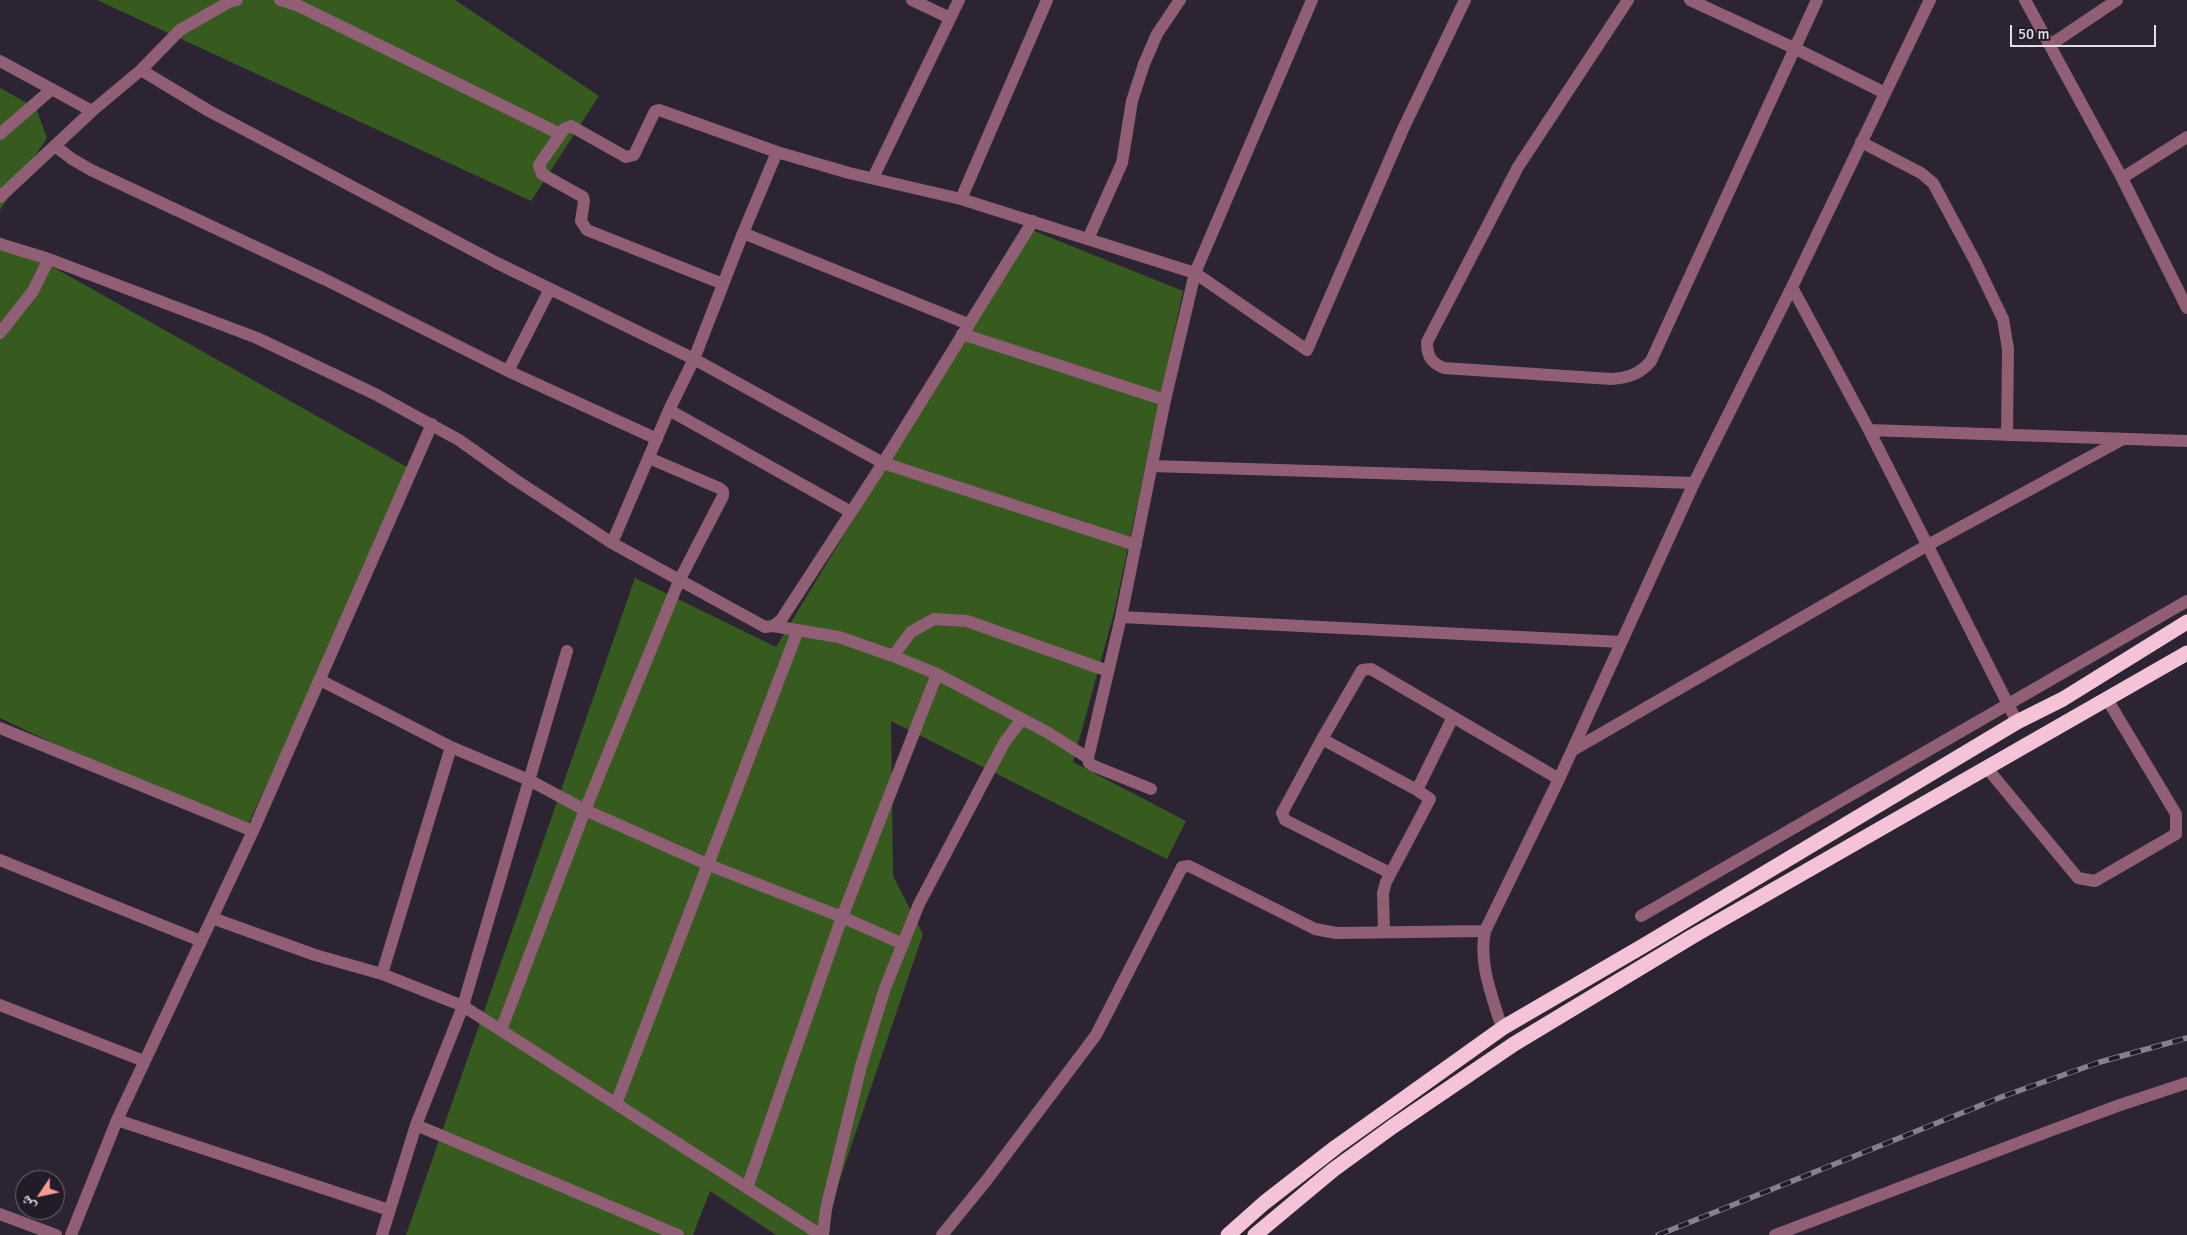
<!DOCTYPE html>
<html>
<head>
<meta charset="utf-8">
<style>
  body { margin:0 }
  #map { position:relative; width:2187px; height:1235px; overflow:hidden; background:#2c2432; font-family:Signika,"Noto Naskh Arabic",sans-serif }
  canvas { display:block }
  .north { position:absolute; left:15px; top:1170px; width:50px; height:50px; box-sizing:border-box; background:#221b28; border:1px solid #706975; border-radius:50%; rotate:236deg; font-size:14px; font-weight:700; line-height:20px; text-align:center; color:#e4dee8 }
  .north::after { content:''; display:block; margin:auto; width:18px; height:22px; background:#f59c94; clip-path:polygon(50% 0,100% 100%,50% 72%,0 100%) }
  .scale { position:absolute; left:2010px; top:25px; width:146px; height:22px; box-sizing:border-box; border:2px solid #e4dee8; border-top:0; padding-left:6px; font-size:15px; line-height:18px; white-space:nowrap; color:#e4dee8; -webkit-text-stroke:4px #221b28; paint-order:stroke }
</style>
</head>
<body>
<div id="map">
<canvas width="2187" height="1235"></canvas>
<div class="north">ش</div>
<div class="scale">50 m</div>
</div>
<script>
const g = document.querySelector('canvas').getContext('2d');
g.lineJoin = 'round';
function paint(path, color) {
  g.fillStyle = color;
  g.fill(path, 'evenodd');
}
function stroke(path, color, width, dash) {
  g.strokeStyle = color;
  g.lineWidth = width;
  g.lineCap = dash ? 'butt' : 'round';
  g.setLineDash(dash || []);
  g.stroke(path);
}
paint(new Path2D(`
  M97,0H455L599,96L531,201Z
  M0,88L36,108L47,138L0,210Z
  M1029,229L1183,291L1114,613L1073,762L1186,821L1167,859L891,721L893,876L923,934L821,1235H776L710,1191L693,1235H406L635,578L776,647Z
  M0,237L414,471L244,833L0,718Z`), '#375b1f');
stroke(new Path2D(`
  M280,0L299,6L560,134
  M912,0L950,18
  M1628,0L1518,167L1427,342C1427,356 1431,363 1444,368L1611,379C1628,378 1640,374 1651,361L1817,0
  M1690,0L1794,48L1885,93
  M2025,0L2122,178L2187,308
  M2050,45L2117,0
  M0,61L92,111
  M141,70L180,30L229,2L237,0
  M0,134L52,89
  M1861,142L1921,173L1933,183L1975,261L2003,319L2008,349L2007,435
  M55,146L72,159L91,170L324,279L508,371L657,439
  M873,178L959,0
  M2122,178L2187,137
  M0,197L92,111L141,70L209,111L497,263L694,359L883,463L1136,545
  M961,199L1047,0
  M743,233L968,324
  M1088,239L1122,163L1132,101L1144,64L1157,34L1180,0
  M0,244L49,259L257,338L375,394L459,440L514,479L612,543L765,627L773,626L781,620L883,463L1033,221
  M723,284L587,230L581,221L584,201L583,197L542,174L539,165L564,129L571,126L626,157L634,155L655,111L659,110L777,152L849,173L961,199L1195,273L1307,350L1403,129L1465,0
  M1792,287L1869,430L2017,722
  M0,333L33,291L49,259
  M962,334L1165,400
  M508,371L550,289
  M669,410L851,512
  M1869,430L2187,441
  M1152,466L1694,483
  M612,543L669,410L694,359L743,233L777,152
  M1121,617L1621,642
  M773,626L839,637L893,656L937,674L1022,719
  M893,656L911,632L934,619L967,621L1108,671
  M320,680L451,747L382,974
  M0,728L253,831
  M1322,739L1362,670L1371,669L1559,779
  M451,747L529,780L585,810L709,865L842,917L903,944
  M1573,750L1926,546L2123,439
  M1986,767L2078,878L2095,881L2176,834V814L2107,699
  M1151,789L1094,766L1089,763L1088,758L1121,617L1165,400L1195,273L1312,0
  M1417,790L1453,717
  M0,860L201,941
  M1641,916L2187,601
  M212,918L315,955L382,974L463,1006L821,1235
  M1384,932L1383,893L1386,882L1430,799L1417,790L1322,739L1282,813L1285,820L1390,873
  M0,1005L144,1061
  M1504,1027L1499,1019C1490,990 1479,962 1485,931L1559,779L1694,483L1792,287L1930,0
  M501,1030L585,810L679,581L723,496V491L719,488L649,458
  M616,1104L798,630
  M117,1120L389,1210
  M416,1125L678,1235
  M747,1188L842,917L937,674
  M0,1214L56,1235
  M71,1235L117,1120L253,831L432,424
  M382,1235L416,1125L463,1006L567,651
  M823,1235L826,1209L861,1066L885,988L919,904L1004,743L1022,719L1047,732L1088,758
  M942,1235L986,1181L1096,1035L1182,867L1189,866L1315,929L1336,933L1485,931
  M1775,1235L2047,1132L2120,1105L2187,1083`), '#905e75', 12);
stroke(new Path2D(`
  M1228,1235L1264,1203L1336,1147L1504,1027L1643,946L2017,722L2063,699L2187,622
  M1255,1235L1333,1170L1392,1127L1514,1044L1693,936L2187,653`), '#f5c3d8', 15);
const rail = new Path2D(`
  M1658,1235L2004,1096L2100,1062L2187,1038`);
stroke(rail, '#87808c', 5.5);
stroke(rail, '#221b28', 4, [11]);
</script>
</body>
</html>
